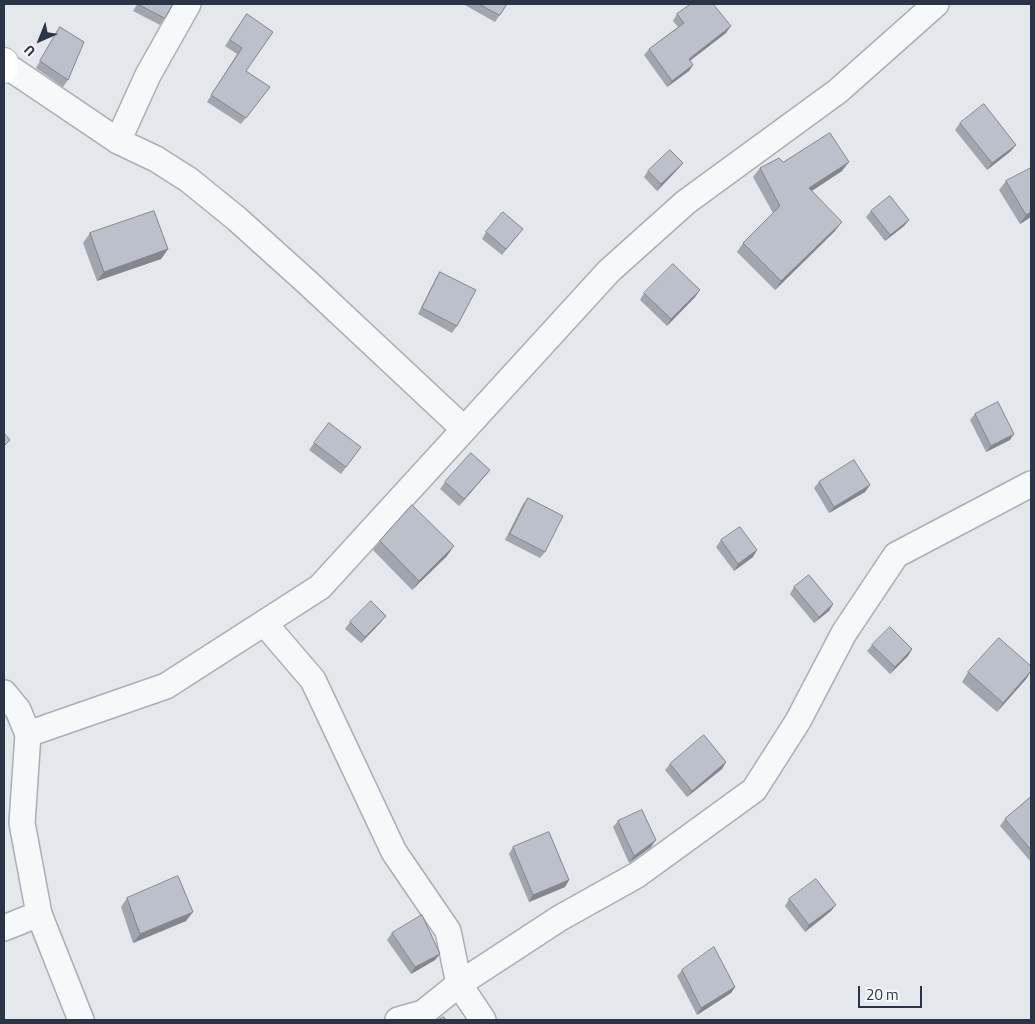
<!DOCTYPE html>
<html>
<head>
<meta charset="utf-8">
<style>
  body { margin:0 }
  #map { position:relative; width:1035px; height:1024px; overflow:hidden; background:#e4e7ec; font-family:"Titillium Web",sans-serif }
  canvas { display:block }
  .frame { position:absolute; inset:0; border:5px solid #2b3445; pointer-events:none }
  .north { position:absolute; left:15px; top:15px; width:50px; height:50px; -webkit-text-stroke:4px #f4f6f9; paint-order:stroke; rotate:224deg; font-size:14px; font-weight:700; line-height:20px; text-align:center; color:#2b3445 }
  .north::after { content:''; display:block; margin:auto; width:18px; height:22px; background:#2b3445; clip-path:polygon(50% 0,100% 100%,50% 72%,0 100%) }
  .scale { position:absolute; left:858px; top:986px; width:64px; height:22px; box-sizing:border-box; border:2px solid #2b3445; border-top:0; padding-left:6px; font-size:15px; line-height:18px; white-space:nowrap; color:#2b3445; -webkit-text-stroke:4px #f4f6f9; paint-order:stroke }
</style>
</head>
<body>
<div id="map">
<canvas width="1035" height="1024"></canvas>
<div class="frame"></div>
<div class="north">U</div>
<div class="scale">20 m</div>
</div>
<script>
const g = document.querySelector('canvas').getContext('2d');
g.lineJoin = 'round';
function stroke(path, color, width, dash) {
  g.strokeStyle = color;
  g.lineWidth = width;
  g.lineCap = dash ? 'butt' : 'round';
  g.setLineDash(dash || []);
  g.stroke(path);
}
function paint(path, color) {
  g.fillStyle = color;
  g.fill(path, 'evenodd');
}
const street = new Path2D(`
  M4,64L118,141L156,159L189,180L237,219L308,283L464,429
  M118,141L148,75L188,4
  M265,624L313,680L394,852L448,931L459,984L483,1020
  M4,693L18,710L28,734L22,823L39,914L81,1020
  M28,734L166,686L320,587L609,271L686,202L838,91L936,4
  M4,928L39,914
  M398,1020L423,1013L459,984L560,918L637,875L754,790L798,721L844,633L896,555L1031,484`);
const secondary = new Path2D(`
  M4,62V69`);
stroke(street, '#a9aeb7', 28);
stroke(secondary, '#a9aeb7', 30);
stroke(street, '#f7f8fa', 25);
stroke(secondary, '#fff', 28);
paint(new Path2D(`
  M137,4H173L160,25L133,11Z
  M463,4H507L495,22Z
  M247,14L246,71L270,87L241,124L207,102L237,54L225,46Z
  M677,14L726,33L690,61L693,65L689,71L667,87L644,55L649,49L678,27L673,21Z
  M60,27L68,80L63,87L36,68Z
  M960,123L1011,151L987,170L955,130Z
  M783,162L842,171L812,191L835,231L775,290L737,252L743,243L773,213L753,177L760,168Z
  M683,163L678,169L657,191L644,177L648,171Z
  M1006,181L1031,217L1020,224L999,190Z
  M871,211L909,220L904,226L885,241L866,217Z
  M486,232L518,235L502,255L482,239Z
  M90,233L168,249L161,259L97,281L83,243Z
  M440,272L457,326L452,333L418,314L436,278Z
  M700,290L695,297L667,326L640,300L644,293Z
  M975,414L1010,440L986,452L970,420Z
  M314,443L361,447L341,474L309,450Z
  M490,470L485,476L459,506L440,489L445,482Z
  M819,482L870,485L865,492L829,513L814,488Z
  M528,498L545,552L540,558L505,540L523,504Z
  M721,540L753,557L734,571L716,547Z
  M380,541L447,556L412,590L373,550Z
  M794,587L833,604L829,611L814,623L790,594Z
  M350,622H381L361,643L345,629Z
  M872,645L912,649L908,656L890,674L867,651Z
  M968,672L1027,678L997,712L962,682Z
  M726,762L722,769L687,797L665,770L670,764Z
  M1031,797V862L1000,826L1005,819Z
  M618,821L651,847L629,863L613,827Z
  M513,847L569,880L565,887L529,902L509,854Z
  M127,898L186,921L133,943L121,907Z
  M789,899L831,911L805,932L785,906Z
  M392,933L440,954L435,960L411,974L387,940Z
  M682,970L735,987L731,993L697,1015L677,976Z`), '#a1a5ae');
paint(new Path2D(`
  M731,26L726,33L684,65L689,59Z
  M693,65L689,71L667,87L672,81Z
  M1016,145L1011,151L987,170L992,163Z
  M849,162L842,171L802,197L809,188Z
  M683,163L678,169L657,191L661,184Z
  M1031,212V217L1020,224L1026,215Z
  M909,220L904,226L885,241L890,235Z
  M842,222L835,231L775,290L781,281Z
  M168,249L161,259L97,281L104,272Z
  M700,290L695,297L667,326L671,319Z
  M1014,434L1010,440L986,452L991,446Z
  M490,470L485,476L459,506L464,499Z
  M870,485L865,492L829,513L834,507Z
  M454,546L447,556L412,590L419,581Z
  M757,550L753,557L734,571L738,564Z
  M833,604L829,611L814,623L819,617Z
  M386,616L381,622L361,643L365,637Z
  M912,649L908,656L890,674L895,667Z
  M1031,671L1027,678L997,712L1003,703Z
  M726,762L722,769L687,797L692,791Z
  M656,840L651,847L629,863L634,856Z
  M569,880L565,887L529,902L533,895Z
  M836,905L831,911L805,932L809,925Z
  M193,912L186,921L133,943L140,934Z
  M440,954L435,960L411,974L415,967Z
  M735,987L731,993L697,1015L701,1008Z`), '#83868d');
const building = new Path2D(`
  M138,4H173L165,18Z
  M479,4H507L500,15Z
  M691,4H713L731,26L689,59L693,65L672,81L649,49L684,23L677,14Z
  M247,14L273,32L246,71L270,87L246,118L211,95L242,48L230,40Z
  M60,27L84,42L68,80L40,61Z
  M984,104L1016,145L992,163L960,123Z
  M830,133L849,162L809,188L842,222L781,281L743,243L780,206L760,168L779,158L783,162Z
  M670,150L683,163L661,184L648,171Z
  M1031,168V212L1026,215L1006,181Z
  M890,196L909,220L890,235L871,211Z
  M154,211L168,249L104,272L90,233Z
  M503,212L523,229L506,249L486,232Z
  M673,264L700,290L671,319L644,293Z
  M440,272L476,290L457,326L422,308Z
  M998,402L1014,434L991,446L975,414Z
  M329,423L361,447L346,467L314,443Z
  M4,433L10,440L4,446Z
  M471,453L490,470L464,499L445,482Z
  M854,460L870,485L834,507L819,482Z
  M528,498L563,516L545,552L510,534Z
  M412,505L454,546L419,581L380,541Z
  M740,527L757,550L738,564L721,540Z
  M809,575L833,604L819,617L794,587Z
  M371,601L386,616L365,637L350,622Z
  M890,627L912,649L895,667L872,645Z
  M999,638L1031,666V671L1003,703L968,672Z
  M704,735L726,762L692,791L670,764Z
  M1031,797V850L1005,819Z
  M642,810L656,840L634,856L618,821Z
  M549,832L569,880L533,895L513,847Z
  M178,876L193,912L140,934L127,898Z
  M816,879L836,905L809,925L789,899Z
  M422,915L440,954L415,967L392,933Z
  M714,947L735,987L701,1008L682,970Z
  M444,1017L446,1020H438Z`);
paint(building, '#bbc0ca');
stroke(building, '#83868d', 1);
</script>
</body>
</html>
